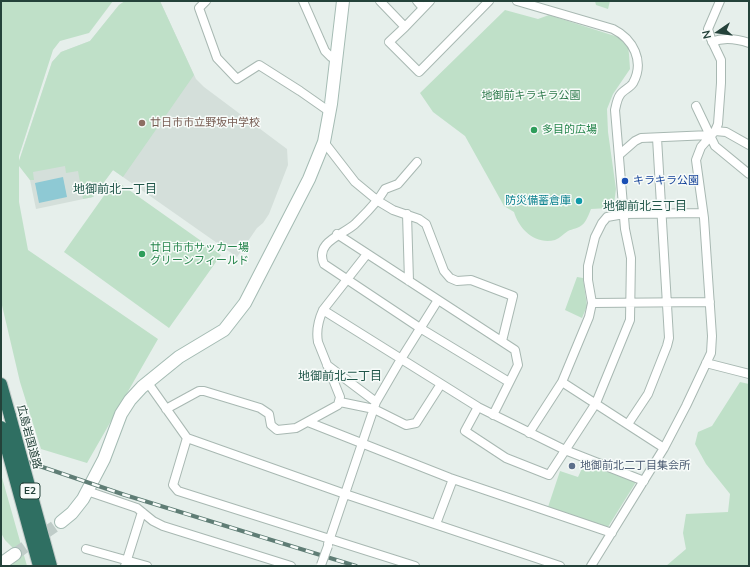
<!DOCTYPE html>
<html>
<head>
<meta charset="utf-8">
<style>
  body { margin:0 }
  #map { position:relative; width:750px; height:567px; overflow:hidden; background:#e6efeb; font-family:Mulish,sans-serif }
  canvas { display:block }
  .frame { position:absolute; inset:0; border:2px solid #24423a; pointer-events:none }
  .north { position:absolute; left:698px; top:12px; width:40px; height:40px; -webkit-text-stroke:3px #f7fbf9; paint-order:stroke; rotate:257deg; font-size:11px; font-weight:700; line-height:16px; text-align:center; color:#24423a }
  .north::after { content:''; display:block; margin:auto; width:14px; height:18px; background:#24423a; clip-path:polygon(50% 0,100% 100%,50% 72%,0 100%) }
</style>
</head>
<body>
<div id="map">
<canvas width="750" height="567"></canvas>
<div class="frame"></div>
<div class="north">N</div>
</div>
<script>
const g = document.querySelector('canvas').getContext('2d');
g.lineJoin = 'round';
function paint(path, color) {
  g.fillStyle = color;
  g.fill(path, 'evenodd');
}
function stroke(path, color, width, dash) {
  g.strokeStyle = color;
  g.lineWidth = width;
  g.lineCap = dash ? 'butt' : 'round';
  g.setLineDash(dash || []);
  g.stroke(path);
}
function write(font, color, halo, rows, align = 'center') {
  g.font = font + ' Mulish,"Noto Sans JP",sans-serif';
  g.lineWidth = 3;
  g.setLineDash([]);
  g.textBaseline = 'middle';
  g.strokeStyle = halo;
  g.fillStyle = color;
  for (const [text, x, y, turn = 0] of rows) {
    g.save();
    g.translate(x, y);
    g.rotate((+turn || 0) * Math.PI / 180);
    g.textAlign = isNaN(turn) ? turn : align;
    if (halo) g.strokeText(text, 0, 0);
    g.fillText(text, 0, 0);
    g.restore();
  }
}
paint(new Path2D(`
  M125,1H160L196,79L204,87L287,149L288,165L269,214L263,223L257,228L237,257L113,170L93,197L36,209L30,180L18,164L52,62L61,52L90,41L119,5Z`), '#d4dfda');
paint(new Path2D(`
  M1,1H113L89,33L60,41L53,50L19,156V161L52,62L61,52L90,41L119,5L125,1H160L194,75L123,177L113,170L93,197L83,199L78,171L66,173L65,166L33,172L34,180H30L19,166V202L28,250L158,339L87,463L41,449L20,382L1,301Z
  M595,1H610L608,9L596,5Z
  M505,10L538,19L549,15L618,37L628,47L629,54L630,69L613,94L607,109L608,132L616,189L614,204L609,208L591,209C589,214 586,222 582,225C579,228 572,229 568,231C563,234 560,238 555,240C535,245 519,229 514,212L504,206L465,136L433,112L420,93Z
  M115,180L221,255L169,328L64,252Z
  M577,277L583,278L587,306L582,318L565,310Z
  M740,382L749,384V566H666L686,549L683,533L686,514L728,512L730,494L706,464L695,444L698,432L712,426Z
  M585,462L636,482L608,527L548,507L560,471L578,477Z
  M1,474L27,566H11L18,558V553L5,540L1,533Z`), '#bfe0c8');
paint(new Path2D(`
  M63,177L67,197L39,203L35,183Z`), '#8ec9d4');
stroke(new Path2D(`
  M15,554L61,522`), '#bfccc8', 12, [12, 6]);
const street = new Path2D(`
  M206,1L199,8L217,58L237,79L259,65L300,91L330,112
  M303,1L325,51L331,57L337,58
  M380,1L405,27L430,1
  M417,1L423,8
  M405,27L389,42L419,72L489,1
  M712,42C724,37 737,39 749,43
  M696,106L715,146L749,174
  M715,131L726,132L749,145
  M324,142L355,182L378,201L393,210L419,219L426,224L444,271L450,278L457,281L471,280L513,296L502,341
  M619,155L635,141L641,138L710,135
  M417,162L398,184L385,189C377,203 366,213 355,224C343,235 314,242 324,264L420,328L509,382
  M407,214L409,281
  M337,234L515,350L518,365L493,415
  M592,303L710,302
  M323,310L478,407L565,450L644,481
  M706,363L749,374
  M327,365L376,402
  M562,382L664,448
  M148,383L187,438L345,494L560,566
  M340,402L374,409L406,425L416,423L441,384
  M478,407L465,431L506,458L549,475L596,403L630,320L631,258L625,229L615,110C616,106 617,99 620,95C623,90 630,88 633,83C645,61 633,39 613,29L517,1
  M166,409L199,391H204L260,408L269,414L271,425L277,430L296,428L338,405L340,397L318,342C316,331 318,321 323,310L367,254
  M308,422L450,478L612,533
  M628,424L648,394L667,346L669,338L657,138
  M529,433L562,382L589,317L592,303L588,280V266L595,237L602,223L607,217L624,214L703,213
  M187,438L173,485L178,491L415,566
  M87,491L137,508L153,521L163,526L291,566
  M436,524L453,479
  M328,544L376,402L401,359L438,300
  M86,549L147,566
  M125,566L142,512
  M591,566L664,448L686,406L711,353L712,336L704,218L696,160L701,147L715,131L718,124L721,83V60L711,39L708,29L720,1`);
const secondary = new Path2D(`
  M61,522L72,513L83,499L104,459L121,414L130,400L142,387L179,357L224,330L245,303L309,179L324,142L331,104L343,1
  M1,564L15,554`);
const highway = new Path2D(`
  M1,384L10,416`);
stroke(street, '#a8b8b2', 10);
stroke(secondary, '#a4bbb3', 14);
stroke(highway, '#c2cac8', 14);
stroke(street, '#fff', 8);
stroke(secondary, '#fff', 12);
stroke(highway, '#2f6f62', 12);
const rail = new Path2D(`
  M1,453L125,495L356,566`);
stroke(rail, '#5f7d75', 4);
stroke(rail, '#f7fbf9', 2.5, [8]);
const streetBridge = new Path2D(`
  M321,565L328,546`);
const highwayBridge = new Path2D(`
  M10,416L51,566
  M1,427L39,566`);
stroke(streetBridge, '#a8b8b2', 10, []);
stroke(highwayBridge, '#c2cac8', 14, []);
stroke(streetBridge, '#fff', 8);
stroke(highwayBridge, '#2f6f62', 12);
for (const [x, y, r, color] of [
  [142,123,4,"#8d6e63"],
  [534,130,4,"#2e9e5b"],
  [625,181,4,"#1a4fb4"],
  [579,201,4,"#0f9aa8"],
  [142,254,4,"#2e9e5b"],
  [572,466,4,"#5c6f8a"]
]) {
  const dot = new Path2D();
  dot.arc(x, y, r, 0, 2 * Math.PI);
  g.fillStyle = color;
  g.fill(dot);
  stroke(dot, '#f7fbf9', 1.5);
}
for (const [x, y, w] of [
  [30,491,20]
]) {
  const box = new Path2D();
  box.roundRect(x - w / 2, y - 8, w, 16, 3);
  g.fillStyle = '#f7fbf9';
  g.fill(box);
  stroke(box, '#24423a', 1);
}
write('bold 10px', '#24423a', null, [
  ["E2",30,491]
]);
write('11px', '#2d7a4b', '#f7fbf9', [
  ["地御前キラキラ公園",531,96]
]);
write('11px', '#785e54', '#f7fbf9', [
  ["廿日市市立野坂中学校",150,123]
], 'left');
write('11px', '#27864d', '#f7fbf9', [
  ["多目的広場",542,130],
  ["廿日市市サッカー場",150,248],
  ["グリーンフィールド",150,261]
], 'left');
write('11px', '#164399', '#f7fbf9', [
  ["キラキラ公園",633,181]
], 'left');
write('11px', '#0d838f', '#f7fbf9', [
  ["防災備蓄倉庫",571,201]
], 'right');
write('11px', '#24423a', '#f7fbf9', [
  ["広島岩国道路",29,437,75]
]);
write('11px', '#4e5e75', '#f7fbf9', [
  ["地御前北二丁目集会所",580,466]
], 'left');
write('12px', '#1f5548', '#f7fbf9', [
  ["地御前北一丁目",115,189],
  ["地御前北三丁目",645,206],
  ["地御前北二丁目",340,376]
]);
</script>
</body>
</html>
